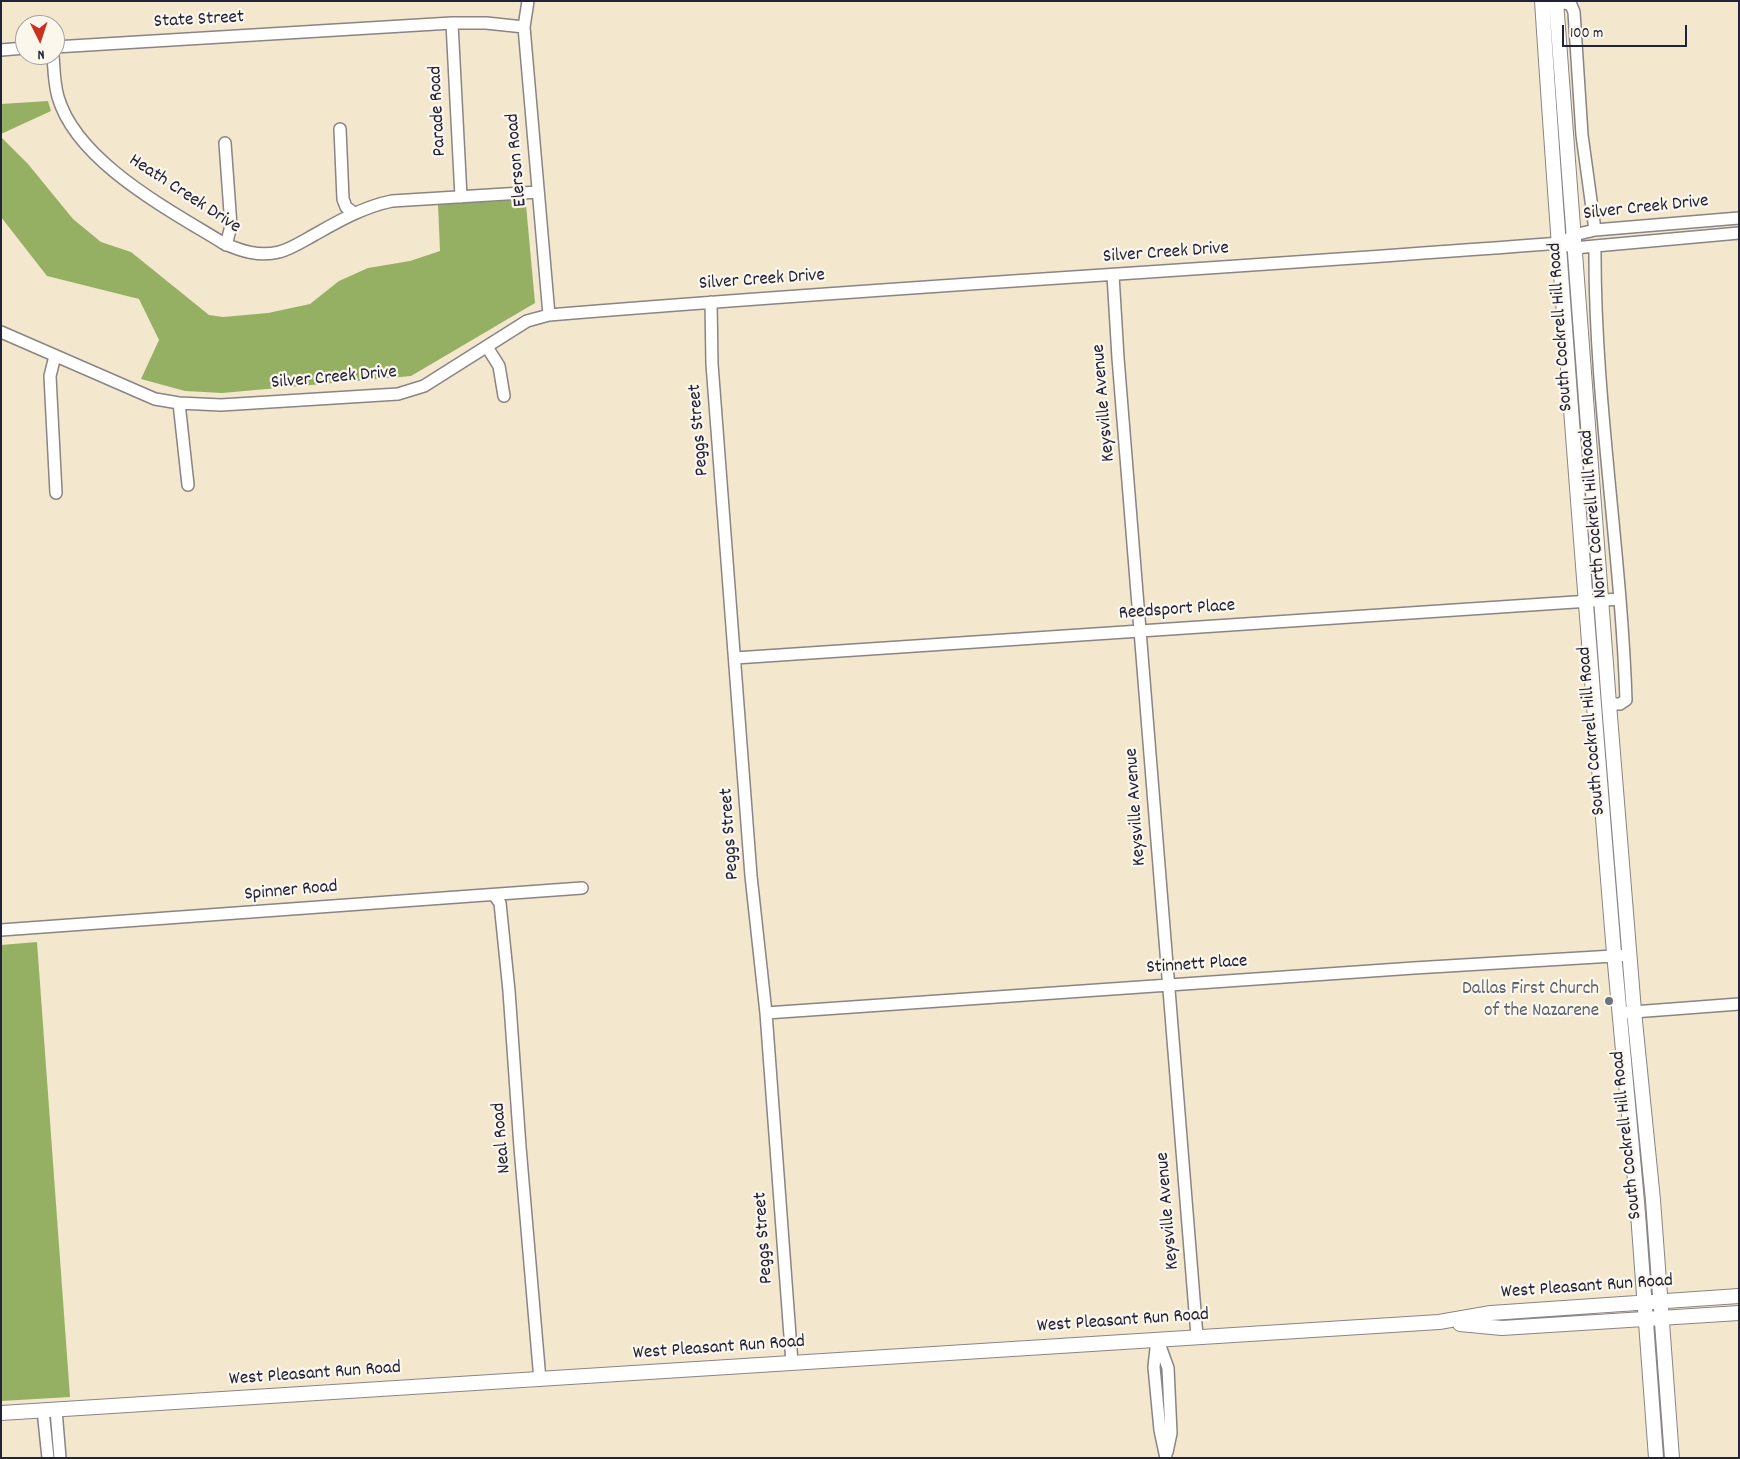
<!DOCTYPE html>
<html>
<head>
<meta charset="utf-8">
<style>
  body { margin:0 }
  #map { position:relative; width:1740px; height:1459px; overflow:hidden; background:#f3e7ce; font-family:Dekko,sans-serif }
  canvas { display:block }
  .frame { position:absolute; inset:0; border:2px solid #22223b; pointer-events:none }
  .north { position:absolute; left:15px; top:15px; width:50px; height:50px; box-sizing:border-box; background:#fbf7ec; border:1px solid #a4a2a5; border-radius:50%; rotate:176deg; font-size:14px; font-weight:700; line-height:20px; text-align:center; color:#22223b }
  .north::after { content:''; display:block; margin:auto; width:18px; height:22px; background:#c8321e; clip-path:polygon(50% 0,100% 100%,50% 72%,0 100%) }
  .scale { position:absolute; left:1562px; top:25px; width:125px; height:22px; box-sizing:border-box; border:2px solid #22223b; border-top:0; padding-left:6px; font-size:15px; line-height:18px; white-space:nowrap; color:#22223b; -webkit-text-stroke:4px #fbf7ec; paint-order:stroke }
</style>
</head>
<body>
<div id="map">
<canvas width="1740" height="1459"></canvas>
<div class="frame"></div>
<div class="north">N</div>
<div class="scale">100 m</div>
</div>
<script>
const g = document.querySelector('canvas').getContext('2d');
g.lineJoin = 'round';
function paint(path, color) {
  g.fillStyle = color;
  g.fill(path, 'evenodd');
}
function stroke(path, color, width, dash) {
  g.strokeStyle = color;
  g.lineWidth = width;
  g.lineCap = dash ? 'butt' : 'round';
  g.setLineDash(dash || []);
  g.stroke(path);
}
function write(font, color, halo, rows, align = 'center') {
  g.font = font + ' Dekko,sans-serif';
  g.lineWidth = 4.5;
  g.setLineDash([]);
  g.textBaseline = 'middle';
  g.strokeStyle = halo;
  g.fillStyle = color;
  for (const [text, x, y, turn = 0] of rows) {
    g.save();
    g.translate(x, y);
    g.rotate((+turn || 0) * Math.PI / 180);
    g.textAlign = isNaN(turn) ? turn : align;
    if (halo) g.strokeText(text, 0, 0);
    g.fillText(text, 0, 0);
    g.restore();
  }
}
paint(new Path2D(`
  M48,101L51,111L1,134V104Z
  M1,137L28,164L73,219L101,242L131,252L209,315L223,317L268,313L310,304L339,281L368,268L410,261L440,251L438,204L520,200L526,205L535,303L411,376L222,393L185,391L141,379L159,340L139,299L47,276L1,217Z
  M37,942L70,1397L1,1401V945Z`), '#95b062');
const minor = new Path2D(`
  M528,1L524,27L549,315
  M1548,4L1565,3L1571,5L1574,12L1582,135L1595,230
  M452,23L461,197
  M55,47L452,23H486L524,27
  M1,50L25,48
  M53,55C54,69 54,83 58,97C77,162 168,209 223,243C241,251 259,257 279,252C291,249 303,241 314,235C339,221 363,207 392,201L538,192
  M340,129L343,199L346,207L354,213
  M225,143L231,226L226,245
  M1568,239L1574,235L1595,230L1739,218
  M1595,246C1594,398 1621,548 1626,700L1620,704H1609
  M1113,275L1118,358L1197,1336
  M711,302L712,364L751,876L766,1013L792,1363
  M1,332L155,399L179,403L221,405L398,394L424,386L527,321L549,315C886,287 1223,269 1560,243L1575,248L1595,246L1739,233
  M487,347L499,366L504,396
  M55,356L50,376L56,493
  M179,403L188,485
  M735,658L1620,599
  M494,895L500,903L509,991L520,1147L540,1380
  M1,930L582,888
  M766,1013L1414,968L1630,955
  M1620,1013L1739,1004
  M1157,1339L1154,1367L1160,1430L1166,1458
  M1159,1343L1168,1368L1171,1433L1167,1452
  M43,1410L48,1458
  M56,1410L60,1458`);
const major = new Path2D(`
  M1542,1C1563,319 1588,636 1614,953C1621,1036 1630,1119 1637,1202C1644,1287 1650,1372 1656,1458
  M1556,1L1609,704L1634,1011L1653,1200L1672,1458
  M1460,1324L1502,1328L1739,1313
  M1,1413L1439,1322L1491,1313L1739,1296`);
stroke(minor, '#8a8484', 14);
stroke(major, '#8a8484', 16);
stroke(minor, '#fff', 11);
stroke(major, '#fff', 14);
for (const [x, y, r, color] of [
  [1609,1001,5,"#6b7280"]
]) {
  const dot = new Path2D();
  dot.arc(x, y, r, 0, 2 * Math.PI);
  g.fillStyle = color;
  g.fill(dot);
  stroke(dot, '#fbf7ec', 2);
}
write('19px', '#22223b', '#fbf7ec', [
  ["State Street",199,21,-3],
  ["Parade Road",439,111,-93],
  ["Elerson Road",518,160,-95],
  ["Heath Creek Drive",184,195,33],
  ["Silver Creek Drive",1646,209,-6],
  ["Silver Creek Drive",1166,254,-4],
  ["Silver Creek Drive",762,281,-4],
  ["South Cockrell Hill Road",1562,327,-94],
  ["Silver Creek Drive",334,379,-5],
  ["Keysville Avenue",1105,403,-95],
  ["Peggs Street",700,430,-95],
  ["North Cockrell Hill Road",1595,514,-95],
  ["Reedsport Place",1177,611,-4],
  ["South Cockrell Hill Road",1593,731,-95],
  ["Keysville Avenue",1137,807,-94],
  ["Peggs Street",731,834,-94],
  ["Spinner Road",291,892,-5],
  ["Stinnett Place",1197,966,-4],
  ["South Cockrell Hill Road",1628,1135,-96],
  ["Neal Road",503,1138,-95],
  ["Keysville Avenue",1169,1211,-95],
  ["Peggs Street",765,1238,-94],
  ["West Pleasant Run Road",1587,1288,-4],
  ["West Pleasant Run Road",1123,1322,-4],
  ["West Pleasant Run Road",719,1349,-4],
  ["West Pleasant Run Road",315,1375,-4]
]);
write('19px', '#5b616d', '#fbf7ec', [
  ["Dallas First Church",1599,990],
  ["of the Nazarene",1599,1012]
], 'right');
</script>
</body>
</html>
